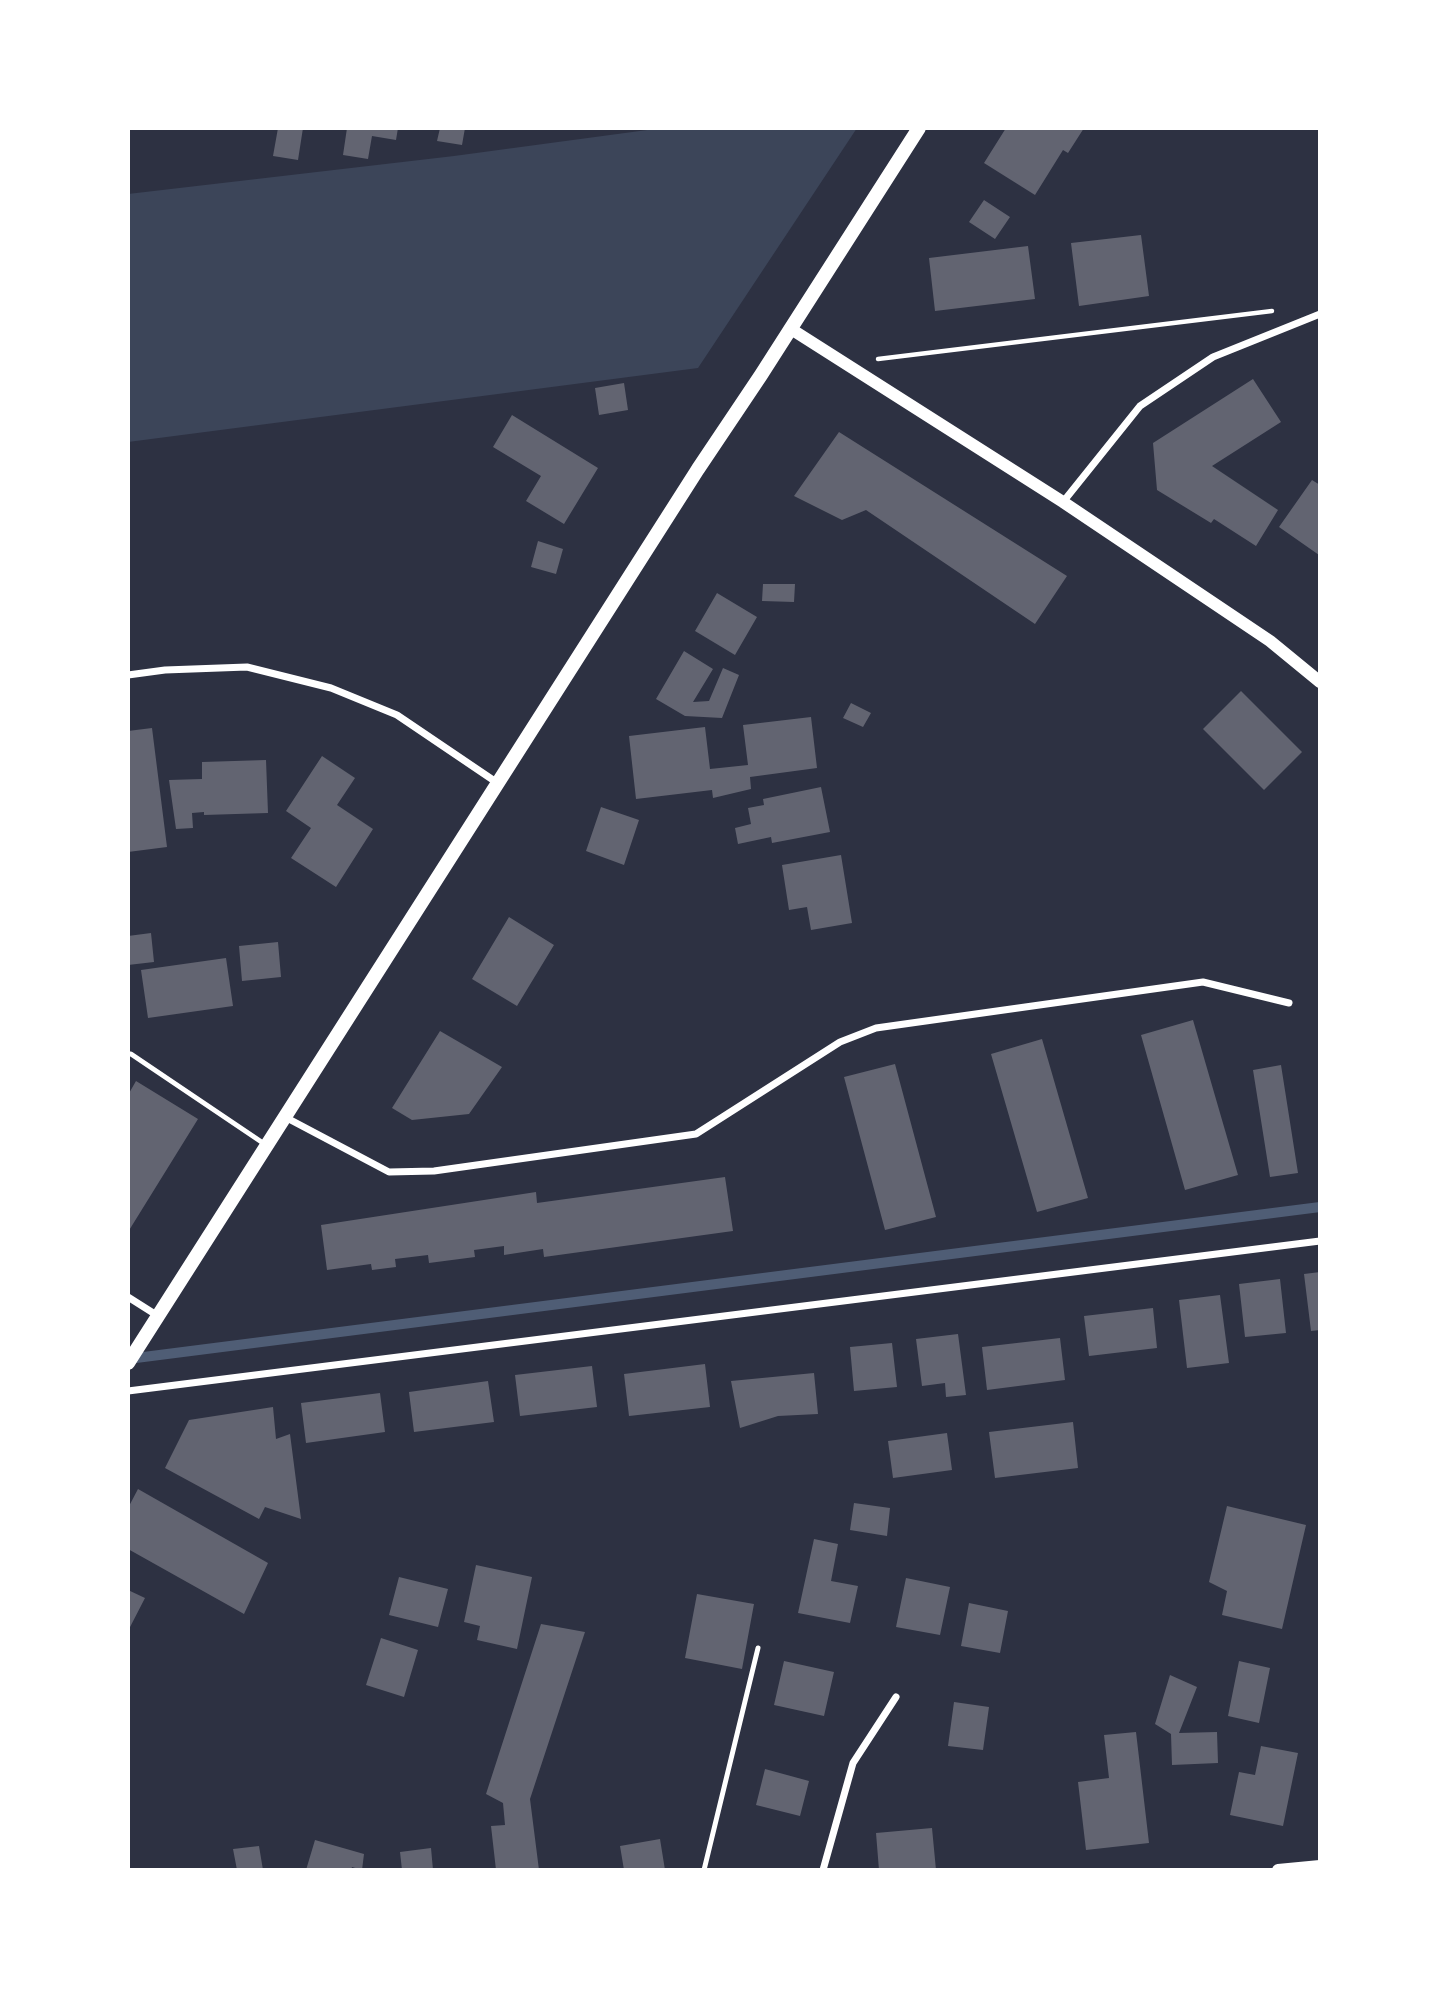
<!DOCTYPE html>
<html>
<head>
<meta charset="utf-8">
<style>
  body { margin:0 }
  #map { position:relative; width:1448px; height:1998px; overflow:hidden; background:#2d3142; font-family:Lato,sans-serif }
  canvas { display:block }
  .frame { position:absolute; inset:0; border:130px solid #fff; pointer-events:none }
</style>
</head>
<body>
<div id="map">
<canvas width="1448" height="1998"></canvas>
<div class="frame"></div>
</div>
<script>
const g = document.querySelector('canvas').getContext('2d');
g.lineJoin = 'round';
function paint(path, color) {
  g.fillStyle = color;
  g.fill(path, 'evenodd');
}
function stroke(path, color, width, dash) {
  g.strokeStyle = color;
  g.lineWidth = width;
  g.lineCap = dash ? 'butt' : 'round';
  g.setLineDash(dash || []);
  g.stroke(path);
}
paint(new Path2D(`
  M662,128H857L698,368L128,442V194L454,156Z`), '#3c4559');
stroke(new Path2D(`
  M128,1359L1320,1207`), '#4f5d75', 10);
paint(new Path2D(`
  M278,128H303L298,160L273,156Z
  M347,128H398L396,140L372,136L368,159L343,155Z
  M440,128H465L462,145L437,141Z
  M1006,128H1084L1068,153L1063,150L1035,195L984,163Z
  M984,200L1010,217L995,239L969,222Z
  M1141,235L1149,296L1079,306L1071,243Z
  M1028,246L1035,299L935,311L929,258Z
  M1253,379L1281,422L1212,466L1278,510L1256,546L1214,519L1211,523L1157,490L1153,443Z
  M624,383L628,410L599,415L595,388Z
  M512,415L598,468L564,524L526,501L541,476L493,447Z
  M839,432L1067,576L1035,624L866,510L842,520L794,496Z
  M1312,480L1320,485L1319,555L1279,527Z
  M538,541L563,549L556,574L531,567Z
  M763,584H795L794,602L762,601Z
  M717,593L757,617L735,655L695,631Z
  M684,651L713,669L693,702L709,701L723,668L739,675L722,718L685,716L656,699Z
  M1241,691L1302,752L1264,790L1203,729Z
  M851,703L871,713L863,727L843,718Z
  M811,717L817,768L750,777L751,789L713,798L712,790L636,799L629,736L705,727L710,769L748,765L743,725Z
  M152,728L167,847L128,852V731Z
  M322,756L355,778L337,805L373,829L336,887L291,858L311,828L286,811Z
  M266,760L268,813L204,815V812L192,813L193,828L176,829L169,780L202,779V762Z
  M821,787L830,832L772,843L771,837L738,844L735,828L751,824L748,808L764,805L763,799Z
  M601,807L639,820L624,865L586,851Z
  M841,855L852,923L811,930L807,907L789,910L782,865Z
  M509,917L554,945L517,1006L472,979Z
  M151,933L154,962L128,965V936Z
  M278,942L281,977L242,981L239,946Z
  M226,958L233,1006L148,1018L141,970Z
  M1193,1020L1238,1175L1185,1190L1141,1035Z
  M440,1031L502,1067L469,1114L412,1120L392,1108Z
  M1042,1039L1088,1198L1037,1212L991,1054Z
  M895,1064L936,1217L885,1230L844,1077Z
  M1281,1065L1298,1173L1270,1177L1253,1070Z
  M136,1081L198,1119L128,1232V1095Z
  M725,1177L733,1231L544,1257L543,1249L504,1255V1246L474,1250L475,1257L429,1263L428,1255L395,1259L396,1267L372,1270L371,1264L327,1270L321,1225L536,1192L537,1203Z
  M1320,1272V1330L1311,1331L1304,1274Z
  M1280,1279L1286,1333L1245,1337L1239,1284Z
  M1220,1295L1229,1363L1187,1368L1179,1300Z
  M1153,1308L1157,1348L1089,1356L1084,1316Z
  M958,1334L966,1395L946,1397L945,1383L922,1386L916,1339Z
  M1060,1338L1065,1380L987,1390L982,1347Z
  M892,1343L897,1387L854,1391L850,1347Z
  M705,1364L710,1407L629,1416L624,1374Z
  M592,1366L597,1407L520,1416L515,1375Z
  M814,1373L818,1414L778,1416L740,1428L731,1381Z
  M488,1381L494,1422L414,1432L409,1392Z
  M380,1393L385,1432L306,1443L301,1403Z
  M273,1407L276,1439L290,1434L301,1519L265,1507L259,1519L165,1468L189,1420Z
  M1073,1422L1078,1468L995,1478L989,1432Z
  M947,1433L952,1470L893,1478L888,1441Z
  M138,1489L268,1563L244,1614L128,1549V1508Z
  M854,1503L890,1508L887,1536L850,1530Z
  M1227,1506L1306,1525L1282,1629L1222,1615L1227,1591L1209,1582Z
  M814,1539L838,1544L831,1581L858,1586L850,1623L798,1613Z
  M476,1565L532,1577L517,1649L477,1640L480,1626L464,1622Z
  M399,1577L448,1589L438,1627L389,1615Z
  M906,1578L950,1587L940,1635L896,1627Z
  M128,1590L145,1598L128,1631Z
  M697,1594L754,1604L742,1669L685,1658Z
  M969,1603L1008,1611L1000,1653L961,1646Z
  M541,1624L585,1632L530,1799L539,1870H496L491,1826L505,1825L503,1803L486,1794Z
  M381,1638L418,1650L404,1697L366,1685Z
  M784,1661L834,1672L824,1716L774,1705Z
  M1239,1661L1270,1668L1259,1723L1228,1716Z
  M1170,1675L1197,1687L1179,1733L1217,1732L1218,1763L1172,1765L1171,1734L1155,1724Z
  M954,1702L989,1707L983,1750L948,1746Z
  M1136,1732L1149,1843L1086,1850L1078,1782L1109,1778L1104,1735Z
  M1261,1746L1298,1753L1283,1826L1230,1815L1239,1772L1255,1775Z
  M765,1769L809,1781L800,1816L756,1805Z
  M932,1828L936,1870H879L876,1833Z
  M660,1839L665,1870H624L620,1846Z
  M315,1840L364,1854L362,1870L352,1867L351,1870H306Z
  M259,1846L263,1870H237L233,1849Z
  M431,1848L433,1870H402L400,1852Z`), '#626471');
stroke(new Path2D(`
  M878,359L1272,311`), '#fff', 4.5);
stroke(new Path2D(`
  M128,1054H131L266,1145
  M704,1870L758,1648`), '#fff', 5);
stroke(new Path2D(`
  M1063,502L1140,406L1213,357L1320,314
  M128,675L165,670L247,667L331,688L397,715L499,784
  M285,1117L389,1172L434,1171L696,1134L840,1042L876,1028L1203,982L1289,1003
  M128,1297L158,1316
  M128,1391L1320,1241
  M823,1870L853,1763L896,1697`), '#fff', 7);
stroke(new Path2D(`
  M791,329L1063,502L1270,641L1320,682
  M1278,1870L1320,1866`), '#fff', 12);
stroke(new Path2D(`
  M128,1363L698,469L761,375L919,128`), '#fff', 14);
</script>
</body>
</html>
